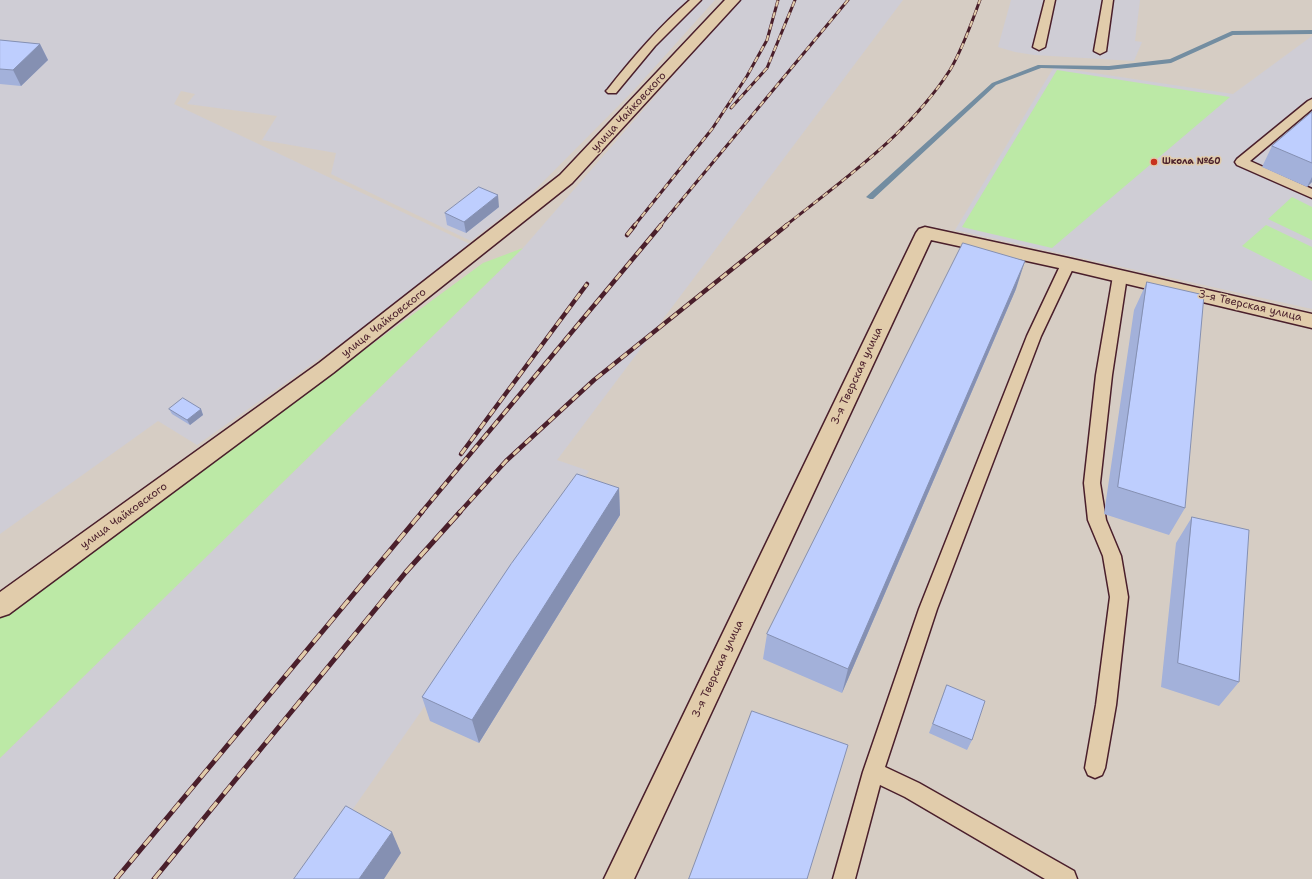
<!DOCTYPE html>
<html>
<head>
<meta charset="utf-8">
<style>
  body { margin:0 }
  canvas { display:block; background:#d6cdc4 }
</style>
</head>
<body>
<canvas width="1312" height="879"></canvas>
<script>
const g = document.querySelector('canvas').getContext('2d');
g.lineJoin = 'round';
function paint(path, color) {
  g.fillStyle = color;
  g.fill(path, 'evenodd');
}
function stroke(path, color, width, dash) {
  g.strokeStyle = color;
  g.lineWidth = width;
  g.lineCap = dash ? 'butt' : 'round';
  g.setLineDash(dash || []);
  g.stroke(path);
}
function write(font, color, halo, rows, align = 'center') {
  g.font = font + ' "Shantell Sans",sans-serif';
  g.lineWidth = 3;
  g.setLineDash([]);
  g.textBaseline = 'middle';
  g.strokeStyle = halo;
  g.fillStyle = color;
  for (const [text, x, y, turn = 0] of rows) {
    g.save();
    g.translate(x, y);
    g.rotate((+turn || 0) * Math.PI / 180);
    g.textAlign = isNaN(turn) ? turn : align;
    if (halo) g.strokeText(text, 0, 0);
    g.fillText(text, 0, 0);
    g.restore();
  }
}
paint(new Path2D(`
  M0,0H715L635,89L528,197L471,241L331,174L336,153L262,140L277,116L187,104L195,94L181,91L174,104L474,246L457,262L197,445L158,421L0,534Z
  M739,0H903L557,460L589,471L304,879H0V758L523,248Z
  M1011,0H1140L1135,41L1142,42L1134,61L1034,55L1015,52L998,47Z
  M1312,36V309L955,230L1054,67L1233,94Z`), '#cfcdd5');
paint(new Path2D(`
  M1057,70L1230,97L1052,248L962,227Z
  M1292,197L1312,207V240L1268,219Z
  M1266,225L1312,247V281L1242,246Z
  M523,248L0,758V617L483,263Z`), '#bce9a6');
paint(new Path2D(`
  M1312,30V34L1233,35L1171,63L1109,70L1041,68L996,85L873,199H870L866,197L992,83L1038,65L1109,66L1170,59L1232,31Z`), '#738da1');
const lane = new Path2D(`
  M690,0H701L655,46L616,93H608L606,91L608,89C633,57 659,27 690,0Z
  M1045,0H1055L1045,47L1039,50L1033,47Z
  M1103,0H1113L1106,51L1100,54L1094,51Z
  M1312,99V109L1250,161L1312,189V198L1237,165L1235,162L1237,159L1308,101Z
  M1068,260L1073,261L1075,264L1041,336L937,609L885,767L919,783L1074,871L1077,879H1045L905,797L880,785L855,879H833L863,772L919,609L1027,336L1061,264L1063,261Z
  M1120,271L1125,273L1127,276L1112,375L1100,483L1106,520L1121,556L1128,597L1116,705L1105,768L1102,775L1095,778L1088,775L1085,768L1096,705L1110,597L1103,556L1088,520L1084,483L1096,375L1113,276L1115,273Z`);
const street = new Path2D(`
  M725,0H740L572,183L333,373L9,614L0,617V592L319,363L560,175Z
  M925,227L1068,258L1312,314V328L1068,270L931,240L634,879H604L916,233L919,229Z`);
stroke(lane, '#4a1f2b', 3);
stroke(street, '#4a1f2b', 3);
paint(lane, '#e1ccab');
paint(street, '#e1ccab');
const railFar2 = new Path2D(`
  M731,108L767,68L795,0
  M634,226L712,129L747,76L767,40L778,0
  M660,226L848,0
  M785,226C844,179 909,134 950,70C963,48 971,24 980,0`);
const railFar1 = new Path2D(`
  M627,235L635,225
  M461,454L587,284
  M421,513L661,225
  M459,513L506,461L594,380L787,225`);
const rail = new Path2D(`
  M116,879L422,512
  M154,879L406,572L460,512`);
stroke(railFar2, '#4a1f2b', 3);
stroke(railFar1, '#4a1f2b', 4.5);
stroke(rail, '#4a1f2b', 5);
stroke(railFar2, '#e1ccab', 2, [6]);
stroke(railFar1, '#e1ccab', 3, [8]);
stroke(rail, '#e1ccab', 3.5, [11]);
paint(new Path2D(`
  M0,40L40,44L48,60L21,86L0,84Z
  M1312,112V182L1307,187L1262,167L1272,146Z
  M499,207L466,233L447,225L445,213Z
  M1147,282L1185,508L1169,535L1104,514L1134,310Z
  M1016,289L842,693L763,659L767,634Z
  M169,409H201L203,415L190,425L172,414Z
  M619,488L620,515L479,743L430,721L422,697Z
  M1192,517L1239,682L1219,706L1161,687L1176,543Z
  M947,685L972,740L967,750L929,733Z`), '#a3b1da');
paint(new Path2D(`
  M40,44L48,60L21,86L13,70Z
  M1312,177V182L1307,187Z
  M498,195L499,207L466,233L464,222Z
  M1025,261L1016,289L842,693L848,669Z
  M201,409L203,415L190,425L187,420Z
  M619,488L620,515L479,743L472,720Z
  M392,832L401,853L384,879H359Z`), '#8590b2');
const building = new Path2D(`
  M0,40L40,44L13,70L0,69Z
  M1312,112V163L1272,146Z
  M479,187L498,195L464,222L445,213Z
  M963,243L1025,261L848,669L767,634Z
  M1147,282L1204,295L1185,508L1118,487Z
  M183,398L201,409L187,420L169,409Z
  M577,474L619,488L472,720L422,697L511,564Z
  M1192,517L1249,530L1239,682L1178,663Z
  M947,685L985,701L972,740L933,724Z
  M752,711L848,745L807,879H689Z
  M346,806L392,832L359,879H294Z`);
paint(building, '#becefe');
stroke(building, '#8590b2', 1);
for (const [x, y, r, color] of [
  [1154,162,4,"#c8321e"]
]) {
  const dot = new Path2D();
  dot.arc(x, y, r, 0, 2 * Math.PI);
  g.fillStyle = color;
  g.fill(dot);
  stroke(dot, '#e1ccab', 1.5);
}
write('bold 9px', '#4a1f2b', '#e1ccab', [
  ["Школа №60",1162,162]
], 'left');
write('11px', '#4a1f2b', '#e1ccab', [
  ["улица Чайковского",629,112,-47],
  ["3-я Тверская улица",1250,306,13],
  ["улица Чайковского",384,323,-38],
  ["3-я Тверская улица",857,376,-65],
  ["улица Чайковского",124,516,-36],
  ["3-я Тверская улица",718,669,-65]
]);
</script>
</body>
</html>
